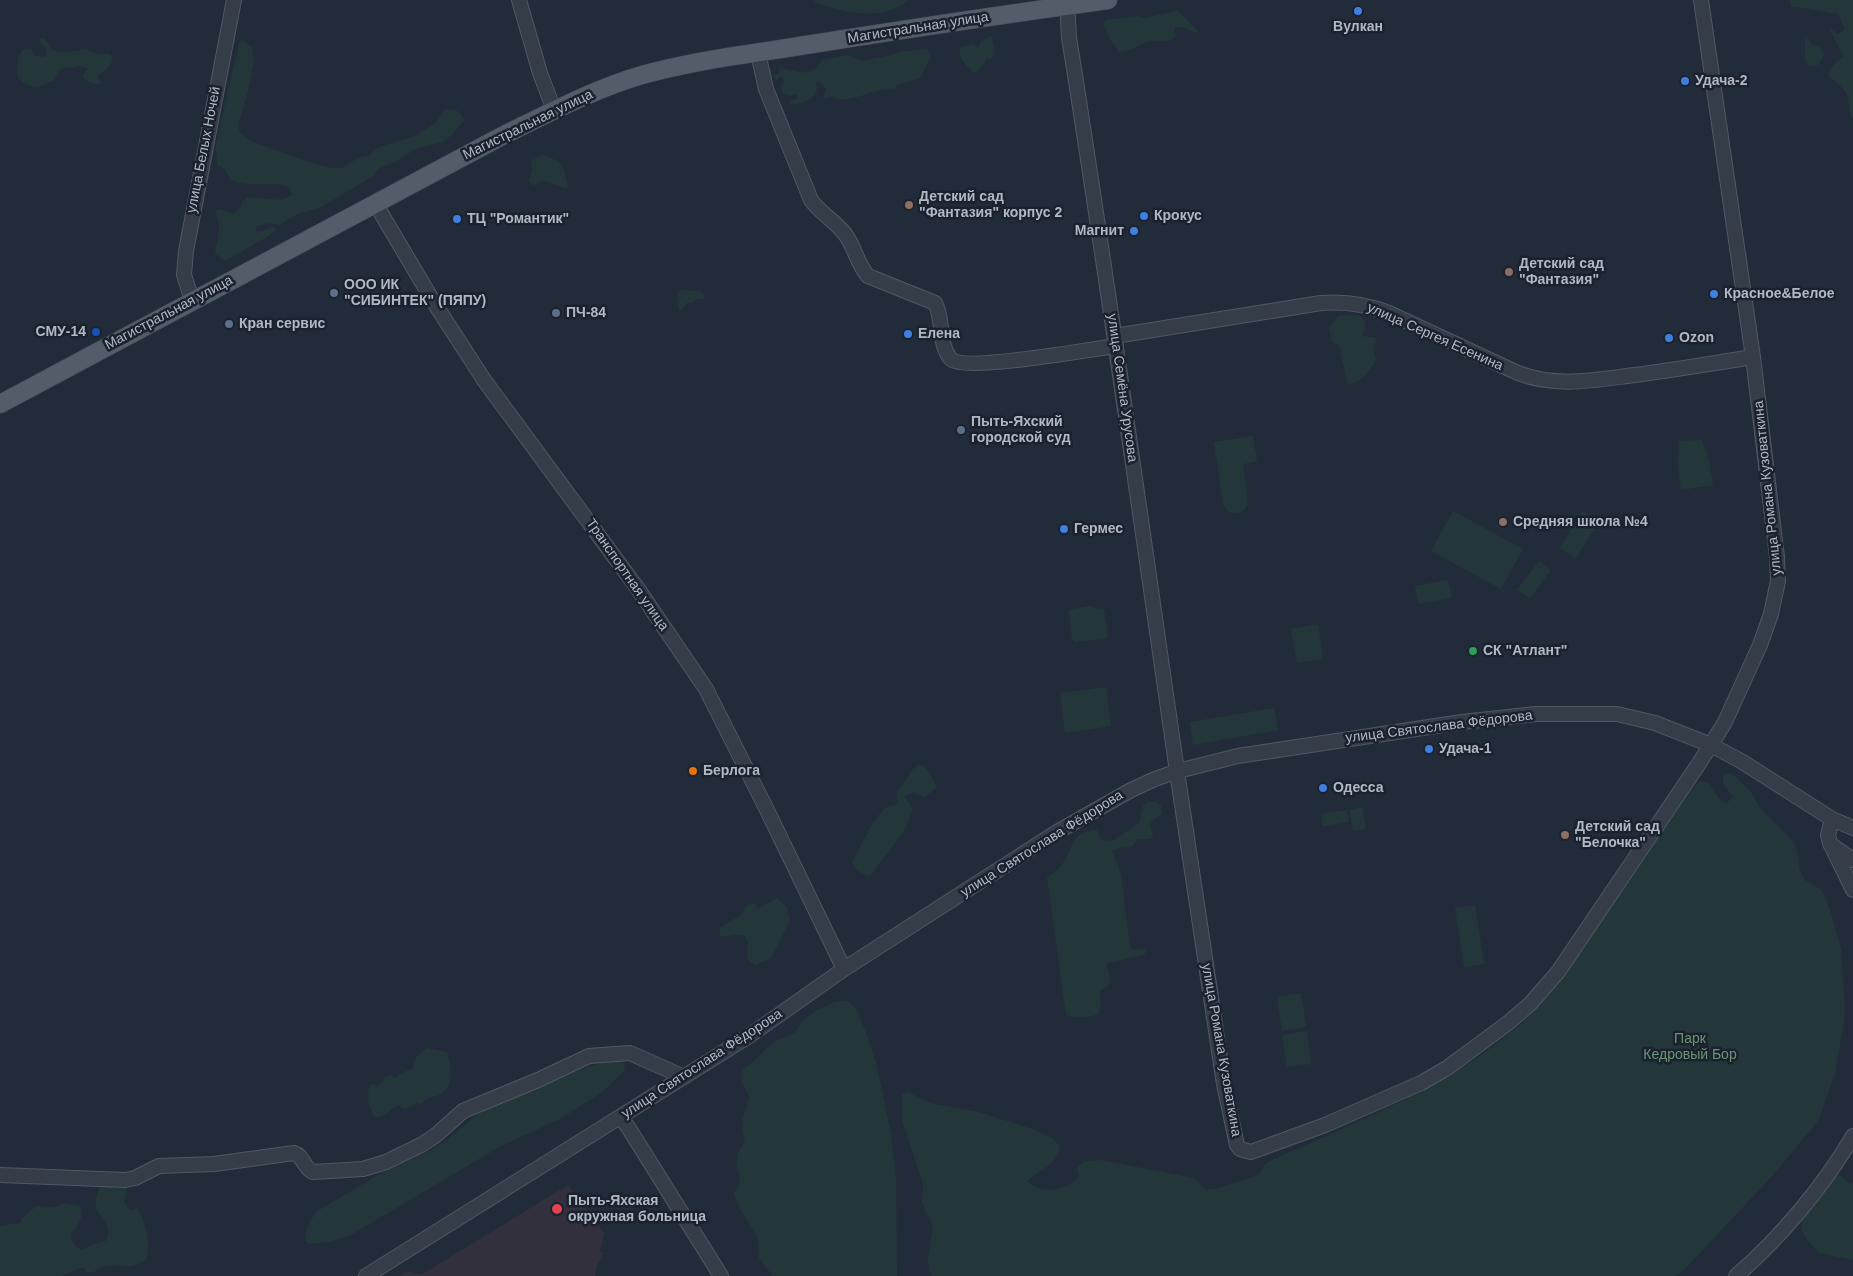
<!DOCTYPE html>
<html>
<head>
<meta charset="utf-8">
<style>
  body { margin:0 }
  canvas { display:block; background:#222b39 }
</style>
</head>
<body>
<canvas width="1853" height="1276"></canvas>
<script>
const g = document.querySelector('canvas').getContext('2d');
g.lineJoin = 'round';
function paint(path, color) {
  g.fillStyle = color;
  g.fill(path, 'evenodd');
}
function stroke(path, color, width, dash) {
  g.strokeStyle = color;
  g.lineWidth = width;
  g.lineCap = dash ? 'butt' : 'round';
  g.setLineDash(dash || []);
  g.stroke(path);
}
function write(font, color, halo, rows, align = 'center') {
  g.font = font + ' Arial,sans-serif';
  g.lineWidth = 5;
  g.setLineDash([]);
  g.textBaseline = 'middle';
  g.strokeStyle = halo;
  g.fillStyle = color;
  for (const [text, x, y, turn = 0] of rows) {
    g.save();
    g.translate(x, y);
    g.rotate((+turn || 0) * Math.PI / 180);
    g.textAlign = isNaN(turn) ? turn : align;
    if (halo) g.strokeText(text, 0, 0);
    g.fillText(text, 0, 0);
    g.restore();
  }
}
paint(new Path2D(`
  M568,1185L604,1233L600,1251L603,1252L600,1261H598L595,1276H400L407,1271L421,1275Z`), '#32303d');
paint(new Path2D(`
  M814,0H909C880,22 847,13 816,3Z
  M1790,0H1853V119C1848,112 1850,103 1847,95C1843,86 1834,81 1827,74L1836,62L1844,57L1829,28L1838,34L1845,30L1838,14C1822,12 1807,7 1791,7Z
  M1176,11H1178L1198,31L1194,33L1186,28L1176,27L1174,29L1176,36C1161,47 1159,37 1146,42C1134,47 1134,50 1119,52L1111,41L1103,24L1107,20L1136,16L1145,18Z
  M992,36L995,53L990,60L987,58L977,72L973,73C966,64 957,59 961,47L973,44L978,48L981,41Z
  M1805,37L1812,44L1820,47L1824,55L1818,65L1809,67L1805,60Z
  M44,38C47,41 49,46 52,49C60,55 76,51 85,49L98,54H110L113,58C110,67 105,71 98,75L97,78L102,82L99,84C92,84 85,82 83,75L89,68L78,66L72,68L68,67L60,69L54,80L39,87L26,85L18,78L17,73L18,59L22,50L31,49L35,56L43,57L46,55V49L40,42V39Z
  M242,40L252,47L254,62L247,95L238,125L240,133L251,141L309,162L332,168H342L358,158L368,156L379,147L415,136L435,123L445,109C454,109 461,110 464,120L453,134L443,142L417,148L388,166L386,165L377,170L375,175L319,208L297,214L279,225C271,223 260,222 255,230L257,232L274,227L276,229L270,235L225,261L215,253C216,248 220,227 219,224C218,219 216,216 215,211L218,209C229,211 230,218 241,207L242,202L247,197L281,200L292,195L289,187C272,179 251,189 231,180L224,168L217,164L216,145L239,42Z
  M927,49L931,56L920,78L898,85L894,90C890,90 886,89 882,90C867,91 846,106 832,96L825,99L824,96L826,89L819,81L816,83L817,92C811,101 801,104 790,104V101L797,99V94L789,96L782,93L781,87L784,82L782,77H780L776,81L772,76L779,73L780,68C790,69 805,76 814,70C818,67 820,63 823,60L849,55L861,61L892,55L900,52Z
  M542,155C564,161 564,167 568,188C559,189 549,178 540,182C537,183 535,185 533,186L529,181L532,169L531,161Z
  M680,290L700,291L704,295V299H696L692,303H686L682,310L679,311L677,296Z
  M1359,315L1366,322L1362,336L1377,338L1373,349L1376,360C1368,373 1363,381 1347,385L1340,346L1332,342L1329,328L1338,316Z
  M1253,436L1257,461L1243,464L1248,504L1242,512C1233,516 1227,512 1223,504L1214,442Z
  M1702,440L1709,460L1713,485L1681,490L1678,466L1679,441Z
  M1453,511L1523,549L1501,589L1431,551Z
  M1582,511L1599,521L1576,558L1560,548Z
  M1539,561L1551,570L1530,598L1517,590Z
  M1448,580L1452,598L1418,604L1415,586Z
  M1091,606L1098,610L1104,609L1108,636L1105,639L1075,642L1072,639L1069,612L1072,609Z
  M1318,624L1323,659L1297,663L1291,629Z
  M1106,687L1111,726L1065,733L1060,693Z
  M1274,708L1278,730L1193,745L1190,722Z
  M919,764C930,768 930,777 937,786C934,792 928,792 925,798L914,792L904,796L913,809C909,817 907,828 901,835C894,845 886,854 879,864C875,869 875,873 869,876C862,874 854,869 852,862C861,847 873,817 887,807C891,805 894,807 898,803L896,794L909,775L910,772Z
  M1731,773L1751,792L1760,808L1792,840L1797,850L1800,871L1805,880L1822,890L1829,907L1841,949L1845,1014L1835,1074L1818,1121L1773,1175L1683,1271L1675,1276H932L929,1271L928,1258L933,1227L922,1203L923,1184L902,1120V1094L908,1092L929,1103L979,1112L1035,1130L1052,1138L1060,1146C1056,1165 1041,1170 1027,1181C1042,1195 1065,1191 1079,1177L1077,1168L1083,1162L1100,1160L1194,1178L1206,1190L1218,1188L1259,1175L1265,1164L1274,1159C1360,1121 1449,1086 1521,1024C1531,1015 1539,1005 1548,996L1692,789L1700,781L1708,783L1721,801L1727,803L1733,797L1723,783V777L1726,774Z
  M1148,802H1156L1161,806L1162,814L1153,820L1150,824L1153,837L1149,839H1138C1133,847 1131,849 1121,847L1112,851L1121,874L1130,947L1132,950L1143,949L1146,951L1145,954L1142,955L1108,963L1106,967L1109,972L1110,984L1100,991L1101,1005L1099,1013C1091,1018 1074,1019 1066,1015L1047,877C1051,874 1056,871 1060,867C1073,853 1070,829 1097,830L1101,839L1106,842L1114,840L1139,823L1143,806Z
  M1362,807L1366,829L1353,831L1349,810Z
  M1347,810L1349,822L1323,826L1321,814Z
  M775,899H778L787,907L790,921L772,956L765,961L755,965L747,959L748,941L745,936C736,932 730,938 721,936L719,928L741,915L746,906L751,903L755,904L758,908H760Z
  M1475,905L1484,964L1464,967L1455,908Z
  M1301,993L1306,1027L1282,1031L1277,997Z
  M847,1001L856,1008L868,1038L877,1067L891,1134L896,1178L897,1276H773L759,1258L758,1238L738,1205L734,1194L739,1186L740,1177L736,1167L738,1153L745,1141C739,1124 744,1113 750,1098L741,1080L742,1070L755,1060L772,1043L796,1032L802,1021L817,1010L835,1002Z
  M1307,1031L1311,1064L1287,1067L1282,1035Z
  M427,1048L447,1052C451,1067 455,1087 439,1095C432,1097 426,1098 421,1104L417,1103L407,1108H402L400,1105C389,1108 385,1121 373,1116L367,1098L369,1097L368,1090L370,1085L374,1084L377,1086L383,1082L384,1077L390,1075L395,1078L406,1071L412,1070L417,1056Z
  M618,1060L624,1064L625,1070L602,1092L560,1119L501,1146L349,1236L329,1242L309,1244L305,1240L307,1227L316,1212L378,1175L428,1152L446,1141L474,1117L492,1106L574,1072L604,1062Z
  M1836,1176H1841L1851,1185L1853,1182V1260L1819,1253L1808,1241L1802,1231V1218Z
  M102,1186L127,1188L124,1202L131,1211L137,1208C146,1223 150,1241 147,1258C129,1273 125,1263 107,1266C99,1267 96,1273 88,1273L84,1268H80L62,1276H0V1226L20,1223L24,1216L37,1206C46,1207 57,1208 65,1203L80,1206C84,1217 79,1225 71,1233C71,1241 74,1246 81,1250L94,1244L106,1241C112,1229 104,1219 96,1209C96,1200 95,1193 102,1186Z`), '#23373a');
const minor = new Path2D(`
  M519,0L540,73L554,110
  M1067,0L1069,38L1075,75C1112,312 1145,549 1179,785C1194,885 1210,985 1224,1084L1237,1145L1240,1149L1251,1152L1325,1125L1421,1083L1447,1068L1508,1023L1530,1004L1558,972L1700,762L1725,722L1760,645L1771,614L1778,581L1777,557L1753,357L1701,0
  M758,53L766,89L811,200C820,213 835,221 845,234C855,247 857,264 868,276L935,303C944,319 938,343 950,358C961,373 1092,349 1116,346
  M375,203L433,301L484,380L638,589L706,689L766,808L844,969
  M192,300L184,275L186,251L234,0
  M1115,336L1321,303C1346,301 1366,304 1389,313L1518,373C1557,388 1595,380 1635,375C1675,370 1714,363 1753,357
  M1832,819L1828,835L1830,843L1853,890
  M1830,844L1853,860
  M620,1117L628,1127L721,1276
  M0,1175L125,1180L135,1178L159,1166L214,1164L294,1153C304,1156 303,1168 313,1172L363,1169L386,1162L421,1145L435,1136L463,1111L538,1080L589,1056L630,1053L684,1077
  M366,1276L749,1036L844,969L1057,832L1131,790L1155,779L1178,771L1238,756L1462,722L1536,714H1617L1655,723L1711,745L1741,761L1832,819L1853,828
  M1736,1276C1780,1238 1823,1187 1853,1136`);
const major = new Path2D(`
  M0,404L504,135C549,113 594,89 642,75C695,60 751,54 806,45C906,29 1007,14 1108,0`);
stroke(minor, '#505864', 16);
stroke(major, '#3e4652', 19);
stroke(minor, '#353d49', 14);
stroke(major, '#535c69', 18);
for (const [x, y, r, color] of [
  [1358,11,5,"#3f7fe0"],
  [1685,81,5,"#3f7fe0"],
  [909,205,5,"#8d6e63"],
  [1144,216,5,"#3f7fe0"],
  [457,219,5,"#3f7fe0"],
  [1134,231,5,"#3f7fe0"],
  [1509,272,5,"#8d6e63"],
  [334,293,5,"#5c6f8a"],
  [1714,294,5,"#3f7fe0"],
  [556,313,5,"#5c6f8a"],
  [229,324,5,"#5c6f8a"],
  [96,332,5,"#1a4fb4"],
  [908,334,5,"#3f7fe0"],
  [1669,338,5,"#3f7fe0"],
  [961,430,5,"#5c6f8a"],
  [1503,522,5,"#8d6e63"],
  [1064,529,5,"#3f7fe0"],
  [1473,651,5,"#2e9e5b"],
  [1429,749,5,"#3f7fe0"],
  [693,771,5,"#e8710a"],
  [1323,788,5,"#3f7fe0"],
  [1565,835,5,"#8d6e63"],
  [557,1209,6,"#e0444e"]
]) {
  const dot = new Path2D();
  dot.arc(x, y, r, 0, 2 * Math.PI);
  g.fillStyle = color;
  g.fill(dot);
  stroke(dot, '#1b222e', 2);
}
write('bold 14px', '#b0b8c5', '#1b222e', [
  ["Вулкан",1358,27,"center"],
  ["Удача-2",1695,81],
  ["Детский сад",919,197],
  ["\"Фантазия\" корпус 2",919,213],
  ["Крокус",1154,216],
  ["ТЦ \"Романтик\"",467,219],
  ["Магнит",1124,231,"right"],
  ["Детский сад",1519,264],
  ["\"Фантазия\"",1519,280],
  ["ООО ИК",344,285],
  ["\"СИБИНТЕК\" (ПЯПУ)",344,301],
  ["Красное&Белое",1724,294],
  ["ПЧ-84",566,313],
  ["Кран сервис",239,324],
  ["СМУ-14",86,332,"right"],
  ["Елена",918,334],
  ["Ozon",1679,338],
  ["Пыть-Яхский",971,422],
  ["городской суд",971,438],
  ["Средняя школа №4",1513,522],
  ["Гермес",1074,529],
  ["СК \"Атлант\"",1483,651],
  ["Удача-1",1439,749],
  ["Берлога",703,771],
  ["Одесса",1333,788],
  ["Детский сад",1575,827],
  ["\"Белочка\"",1575,843],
  ["Пыть-Яхская",568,1201],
  ["окружная больница",568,1217]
], 'left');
write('14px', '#b0b8c5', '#1b222e', [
  ["Магистральная улица",918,28,-9],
  ["Магистральная улица",528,125,-26],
  ["улица Белых Ночей",204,150,-79],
  ["Магистральная улица",169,313,-28],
  ["улица Сергея Есенина",1435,337,24],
  ["улица Семёна Урусова",1122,388,82],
  ["улица Романа Кузоваткина",1768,488,-96],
  ["Транспортная улица",627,575,55],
  ["улица Святослава Фёдорова",1439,727,-7],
  ["улица Святослава Фёдорова",1042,844,-32],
  ["улица Романа Кузоваткина",1221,1050,80],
  ["улица Святослава Фёдорова",702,1064,-33]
]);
write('14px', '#689672', '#1b222e', [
  ["Парк",1690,1039],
  ["Кедровый Бор",1690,1055]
]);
</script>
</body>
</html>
